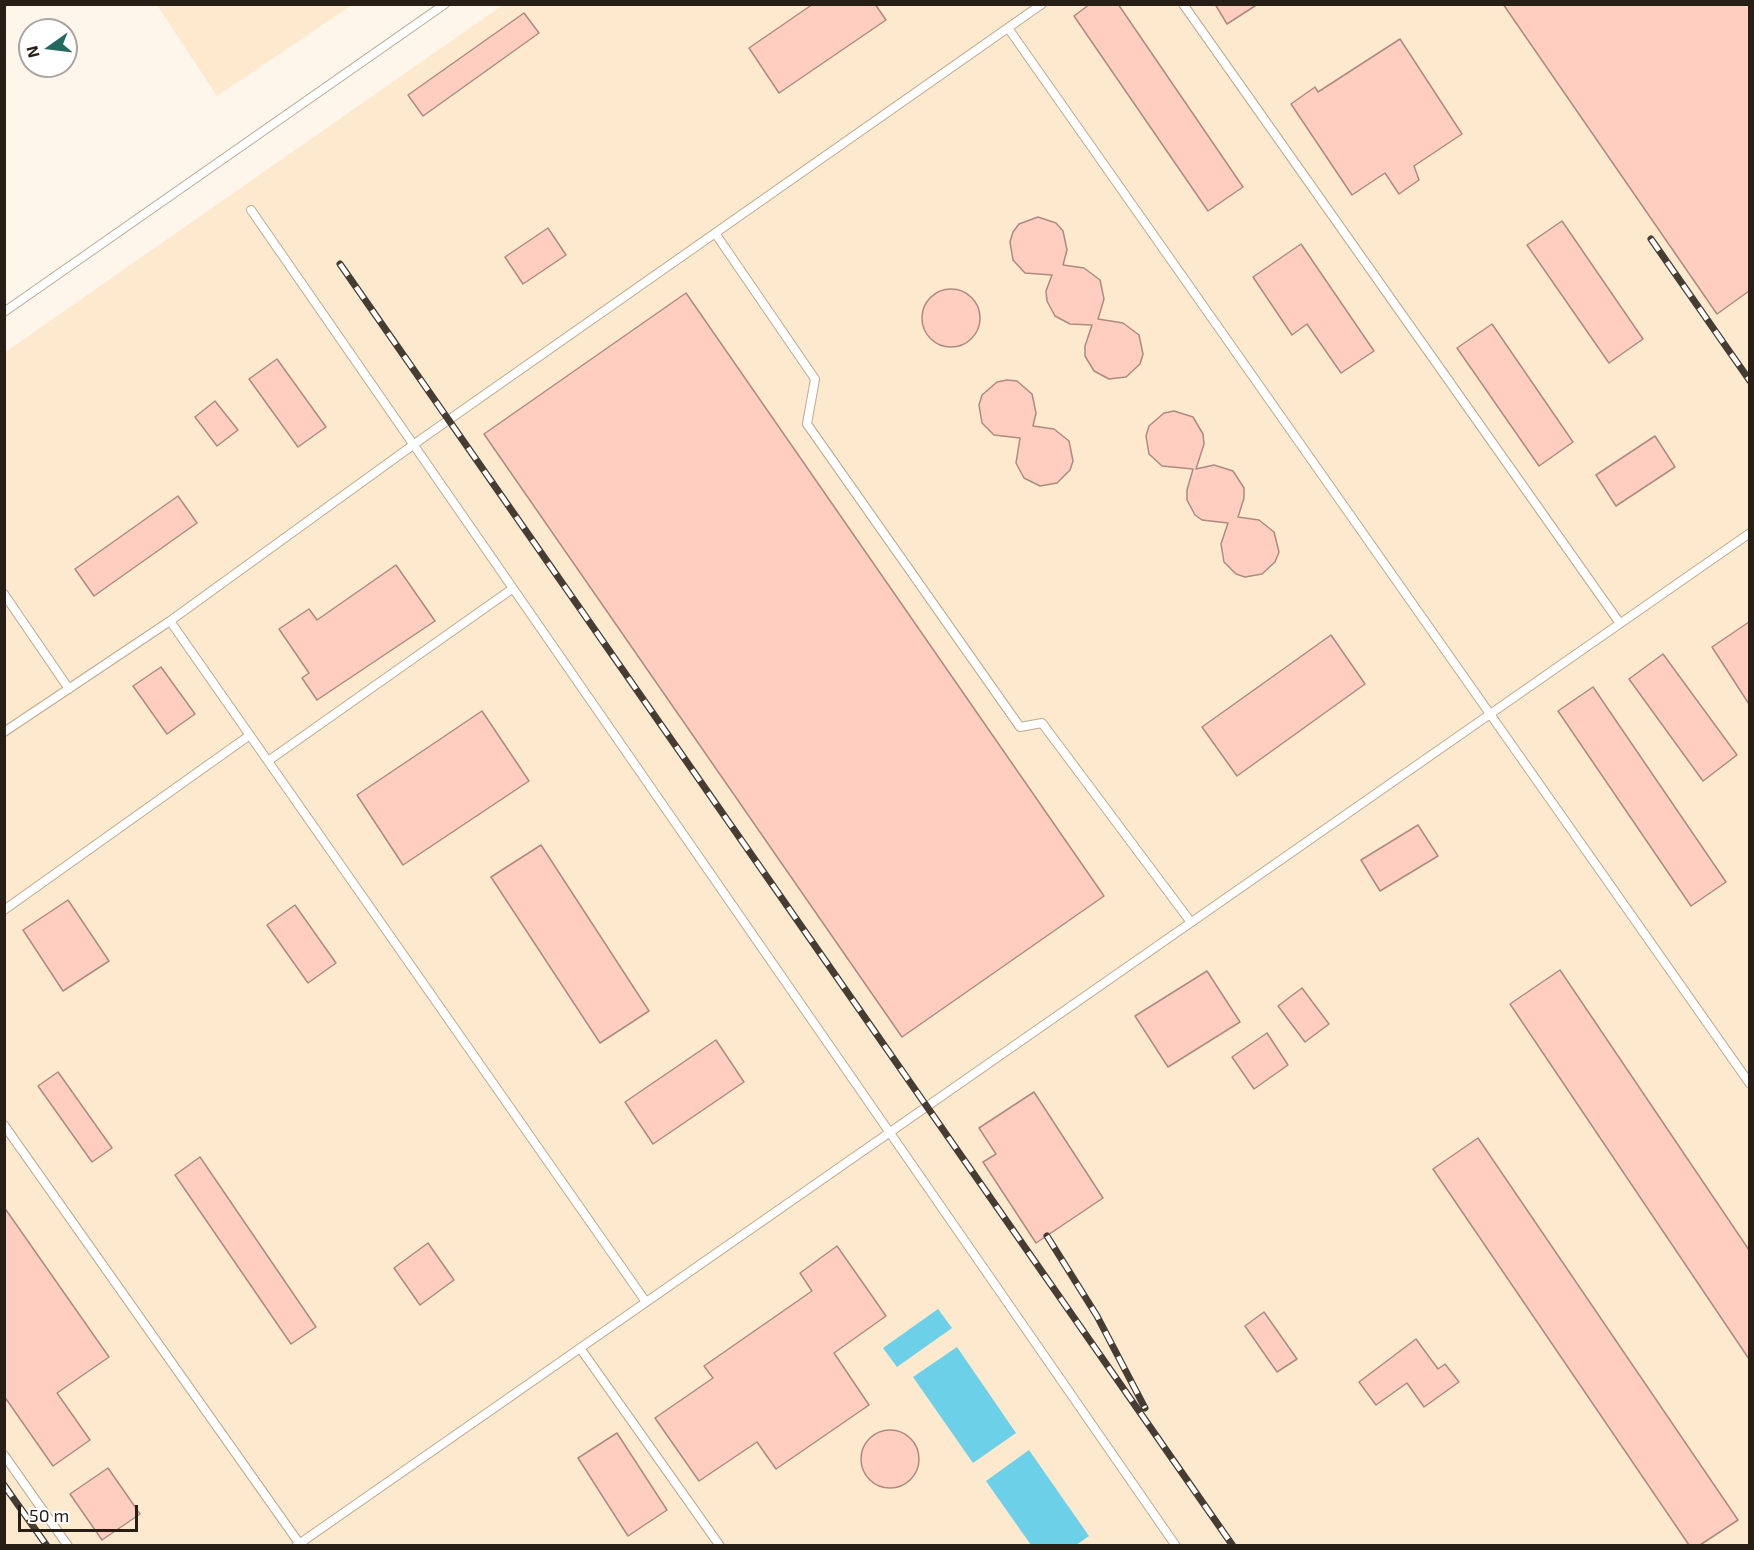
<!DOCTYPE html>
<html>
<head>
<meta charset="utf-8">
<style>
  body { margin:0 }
  #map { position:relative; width:1754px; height:1550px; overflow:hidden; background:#fef6eb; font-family:"Exo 2",sans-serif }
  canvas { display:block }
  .frame { position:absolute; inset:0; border:6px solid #271f15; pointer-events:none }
  .north { position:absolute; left:18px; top:18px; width:60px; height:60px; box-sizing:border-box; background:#fff; border:2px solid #a9a5a1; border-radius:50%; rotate:256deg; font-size:16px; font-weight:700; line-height:24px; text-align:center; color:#271f15 }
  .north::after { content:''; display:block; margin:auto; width:21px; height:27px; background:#24695d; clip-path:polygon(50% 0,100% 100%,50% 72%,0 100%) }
  .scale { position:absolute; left:18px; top:1505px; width:120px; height:27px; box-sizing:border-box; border:3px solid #271f15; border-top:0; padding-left:8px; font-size:18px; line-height:21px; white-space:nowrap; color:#271f15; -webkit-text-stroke:4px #fff; paint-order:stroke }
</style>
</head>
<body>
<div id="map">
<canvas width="1754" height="1550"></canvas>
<div class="frame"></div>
<div class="north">N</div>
<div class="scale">50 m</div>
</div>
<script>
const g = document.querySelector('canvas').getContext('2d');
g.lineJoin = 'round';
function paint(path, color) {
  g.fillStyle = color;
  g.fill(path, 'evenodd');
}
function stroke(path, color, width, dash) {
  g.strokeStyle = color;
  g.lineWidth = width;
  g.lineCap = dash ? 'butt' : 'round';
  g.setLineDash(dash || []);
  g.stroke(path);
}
paint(new Path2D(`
  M157,5H352L217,96Z
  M503,5H1749V1545H5L4,353Z`), '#fde9cd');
paint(new Path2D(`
  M938,1309L952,1328L897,1367L883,1348Z
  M957,1347L1016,1433L973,1463L913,1377Z
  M1029,1450L1089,1536L1076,1545H1031L986,1481Z`), '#6dd0e9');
const building = new Path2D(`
  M813,4H875L886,20L779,93L749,48Z
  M1090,4H1118L1243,187L1208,211L1074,16Z
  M1215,4H1258L1227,24Z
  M1503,4H1749V291L1717,314Z
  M524,13L539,33L423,116L408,95Z
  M1400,39L1462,134L1414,166L1419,180L1399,194L1385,173L1352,195L1291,104L1315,87L1318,92Z
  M1038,217L1056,223L1063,231L1067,250L1063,265L1084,268L1100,280L1104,299L1098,319L1123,323L1139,335L1143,354L1140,364L1126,377L1109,379L1094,371L1085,356V346L1092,325L1070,324L1055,316L1047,301L1046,291L1052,275L1025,273L1013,260L1010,242L1013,232L1019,224Z
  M1562,221L1643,339L1609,363L1527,245Z
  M548,228L566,255L523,284L505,257Z
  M1301,244L1374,351L1341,373L1307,324L1292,335L1253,277Z
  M922 318a29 29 0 1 1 58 0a29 29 0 1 1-58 0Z
  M686,293L1104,896L902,1037L484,434Z
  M1492,324L1573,442L1539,466L1457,348Z
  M277,359L326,427L298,447L249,379Z
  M1007,380L1017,381L1032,394L1036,413L1033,426L1054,429L1069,441L1073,461L1070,470L1057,483L1040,486L1024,478L1016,463L1020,438L994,435L982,423L979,405L982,395L997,382Z
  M215,401L238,430L217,446L195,417Z
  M1174,411L1193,417L1203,434L1204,444L1196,469L1214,465L1233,471L1244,488V498L1238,517L1259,520L1274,532L1279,552L1275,562L1262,574L1245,577L1236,574L1224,562L1221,544L1228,523L1202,520L1195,515L1187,500V490L1193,469L1162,466L1149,454L1146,436L1149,426L1164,413Z
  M1655,436L1675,467L1616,506L1596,475Z
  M178,496L197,523L94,596L75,569Z
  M396,565L435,621L317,700L302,678L309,673L279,629L309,609L317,620Z
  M1749,622V704L1712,647Z
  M1331,635L1365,684L1237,776L1202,727Z
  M1663,654L1737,755L1703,781L1629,679Z
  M161,667L195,714L167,734L133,686Z
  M1593,687L1726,882L1691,906L1558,711Z
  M482,711L529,781L403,865L357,795Z
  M1418,825L1438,856L1380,891L1361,860Z
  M541,845L649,1011L600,1043L491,877Z
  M68,900L109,961L63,991L23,930Z
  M295,905L336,963L308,983L267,925Z
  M1560,970L1749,1250V1359L1510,1004Z
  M1207,971L1240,1022L1168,1067L1135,1016Z
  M1302,988L1329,1024L1305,1042L1278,1006Z
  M1267,1033L1288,1065L1254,1089L1232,1057Z
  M716,1040L744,1082L653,1144L625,1102Z
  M58,1072L112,1148L92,1162L38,1086Z
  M1034,1092L1103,1198L1036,1243L983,1162L996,1154L979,1128Z
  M1478,1138L1738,1520L1700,1545H1689L1433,1169Z
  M200,1157L316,1327L291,1344L175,1175Z
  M4,1207L109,1357L57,1393L90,1440L53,1466L4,1396Z
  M428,1243L454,1280L420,1305L394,1268Z
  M837,1246L886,1316L834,1353L869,1405L776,1469L757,1442L699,1481L655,1418L713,1378L704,1366L812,1291L800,1273Z
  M1264,1312L1297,1359L1277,1372L1245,1326Z
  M1416,1339L1438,1369L1445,1364L1459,1382L1424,1407L1407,1383L1376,1405L1359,1382Z
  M861 1459a29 29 0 1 1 58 0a29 29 0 1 1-58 0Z
  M617,1433L667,1510L628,1536L578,1458Z
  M108,1468L140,1514L102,1540L70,1494Z`);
paint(building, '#ffcec0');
stroke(building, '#ac8b82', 1.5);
const service = new Path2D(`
  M1183,4L1619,622
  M1008,28L1750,1084
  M251,210L1176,1546
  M715,233L815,379L807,424L1020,727L1042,723L1190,921
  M4,312L445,4
  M4,594L69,689
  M170,621L646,1302
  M4,732L170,621L420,440L1042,4
  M268,761L512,589
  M4,910L250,735
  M4,1125L299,1543
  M580,1348L720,1546
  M4,1455L68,1546
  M296,1546L1750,533`);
stroke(service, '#bdaa90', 10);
stroke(service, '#fff', 8);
const rail = new Path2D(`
  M1651,239L1750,381
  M340,264L1233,1546
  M1047,1236L1097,1316L1145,1408
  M4,1485L47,1546`);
stroke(rail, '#453d33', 7);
stroke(rail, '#fff', 4.5, [14]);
</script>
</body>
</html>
